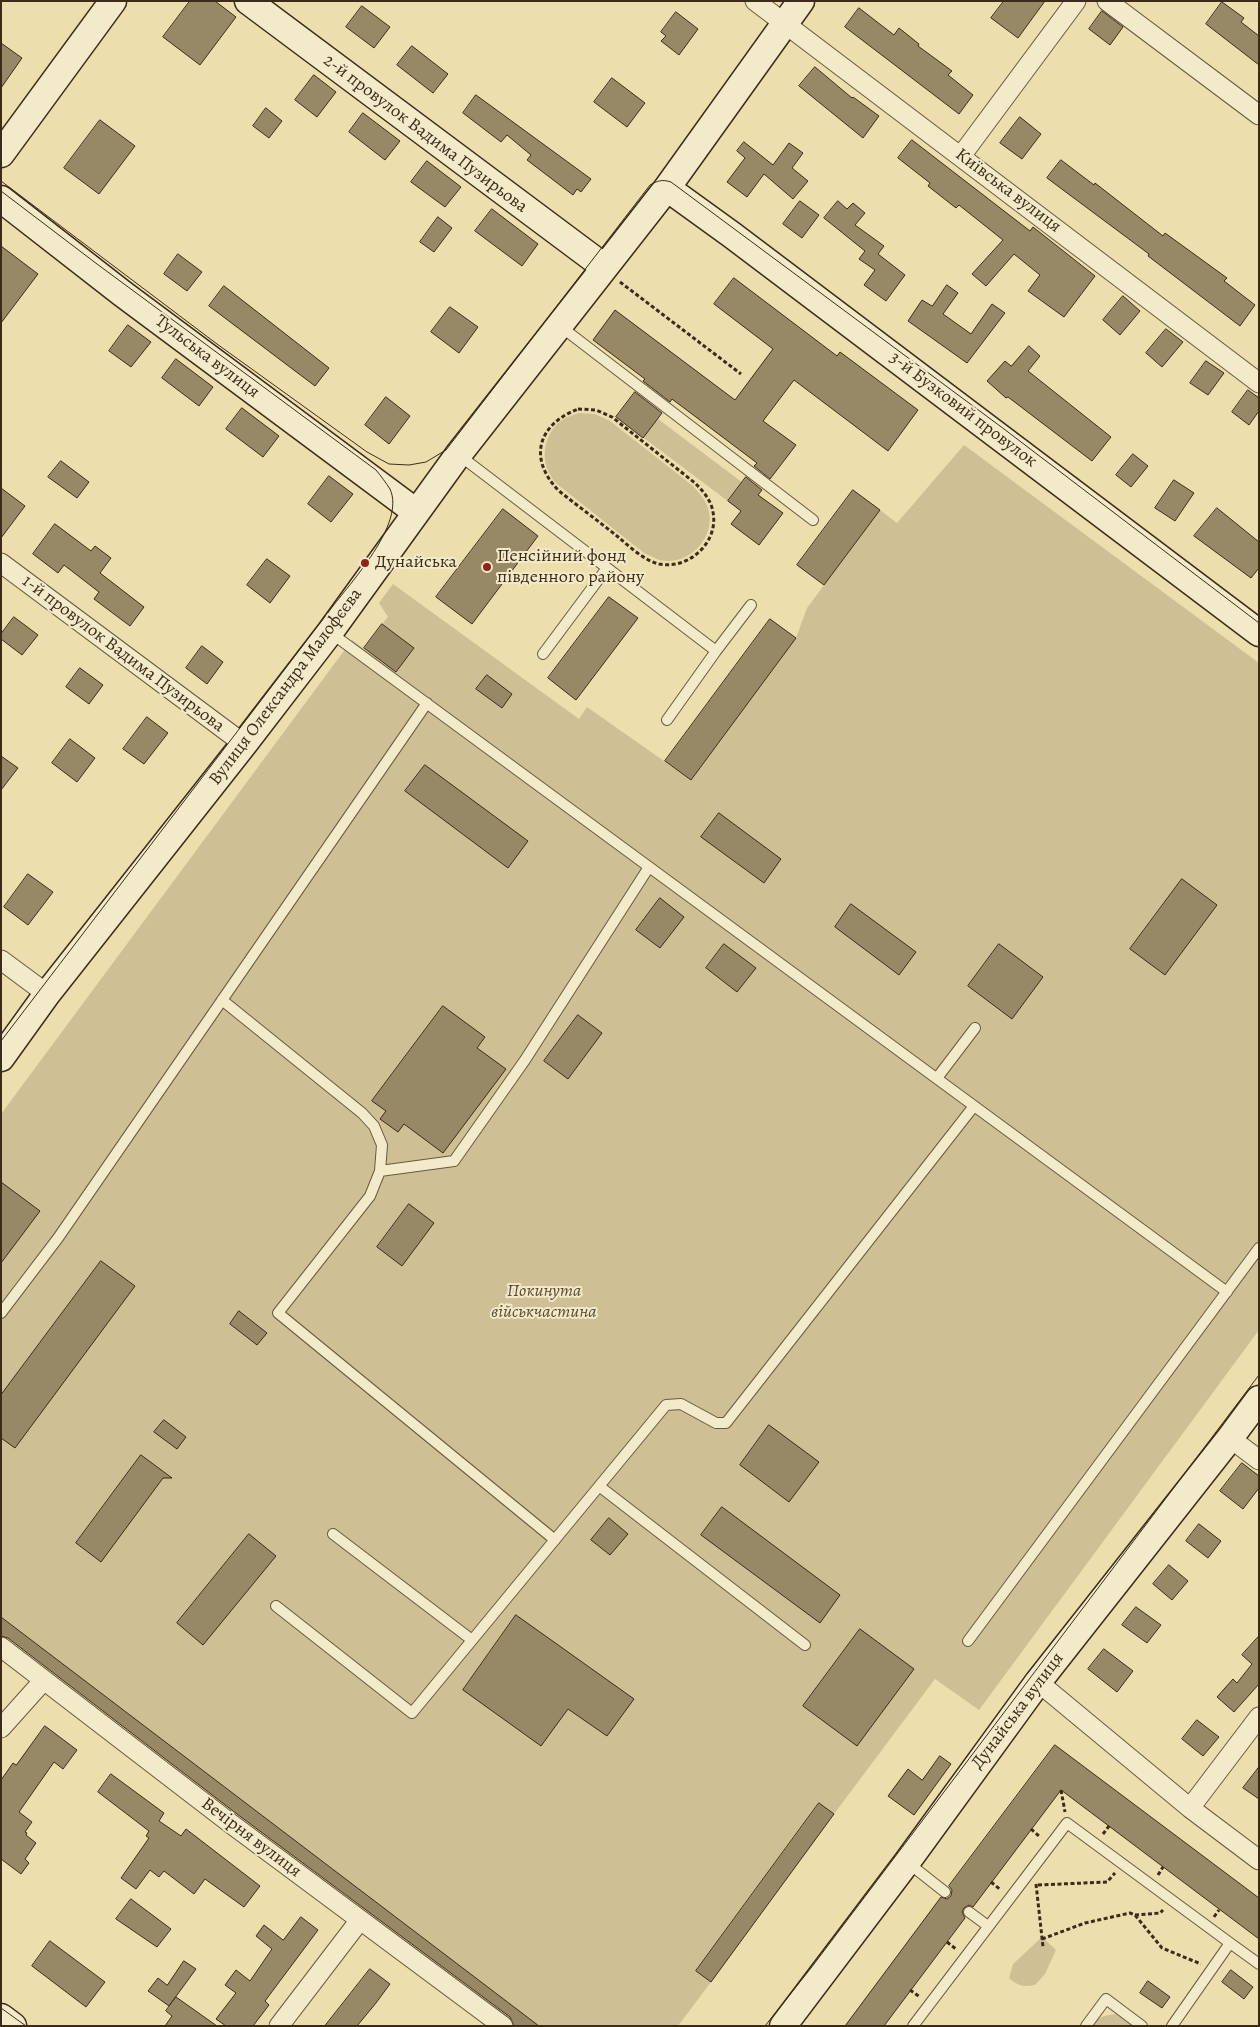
<!DOCTYPE html>
<html>
<head>
<meta charset="utf-8">
<style>
  body { margin:0 }
  #map { position:relative; width:1260px; height:2027px; overflow:hidden; background:#ecdfad; font-family:Alegreya,serif }
  canvas { display:block }
  .frame { position:absolute; inset:0; border:2px solid #3d2b1a; pointer-events:none }
</style>
</head>
<body>
<div id="map">
<canvas width="1260" height="2027"></canvas>
<div class="frame"></div>
</div>
<script>
const g = document.querySelector('canvas').getContext('2d');
g.lineJoin = 'round';
function paint(path, color) {
  g.fillStyle = color;
  g.fill(path, 'evenodd');
}
function stroke(path, color, width, dash) {
  g.strokeStyle = color;
  g.lineWidth = width;
  g.lineCap = dash ? 'butt' : 'round';
  g.setLineDash(dash || []);
  g.stroke(path);
}
function write(font, color, halo, rows, align = 'center') {
  g.font = font + ' Alegreya,serif';
  g.lineWidth = 4;
  g.setLineDash([]);
  g.textBaseline = 'middle';
  g.strokeStyle = halo;
  g.fillStyle = color;
  for (const [text, x, y, turn = 0] of rows) {
    g.save();
    g.translate(x, y);
    g.rotate((+turn || 0) * Math.PI / 180);
    g.textAlign = isNaN(turn) ? turn : align;
    if (halo) g.strokeText(text, 0, 0);
    g.fillText(text, 0, 0);
    g.restore();
  }
}
paint(new Path2D(`
  M630,398L783,513L759,545L731,524L741,511L616,417Z
  M579,413L595,414L610,421L693,486C700,494 707,501 709,512C715,540 686,567 659,560C654,558 649,555 644,553L562,488C558,485 553,481 551,476C539,458 545,430 564,419C568,416 574,415 579,413Z
  M964,445L1259,663V1330L979,1710L935,1679L834,1814L818,1803L696,1971L711,1982L678,2026H539L1,1617V1114L352,640L396,672L414,649L382,624L388,617L379,603L393,584L579,719L587,707L691,780L796,638L807,608L880,510L897,523Z
  M1042,1937L1056,1950L1045,1974L1035,1985C1023,1987 1018,1986 1009,1978L1013,1964Z
  M1116,2014L1133,2026H1093C1096,2016 1107,2015 1116,2014Z`), '#cec094');
const building = new Path2D(`
  M190,1H215L236,17L200,65L163,37Z
  M1004,1H1045L1018,38L991,18Z
  M1222,2L1244,18L1241,22L1259,36V65L1206,24Z
  M362,6L390,27L374,48L346,27Z
  M859,8L894,35L899,28L919,44L918,46L952,71L948,75L973,95L959,114L845,27Z
  M1102,11L1123,27L1110,45L1089,29Z
  M676,12L698,29L679,55L661,41L666,36L661,32Z
  M1,43L22,58L1,88Z
  M412,46L448,74L433,93L397,65Z
  M815,67L852,98L853,97L879,116L863,138L799,86Z
  M314,75L336,92L317,117L295,100Z
  M612,78L645,103L627,127L594,102Z
  M476,95L591,179L581,192L577,189L573,195L527,160L531,155L507,135L501,142L463,113Z
  M266,108L282,121L269,138L253,126Z
  M363,113L400,141L385,160L349,132Z
  M1020,117L1041,134L1022,159L1000,143Z
  M100,120L135,146L99,194L64,168Z
  M912,140L1030,231L1033,227L1095,276L1064,317L1028,291L1040,275L1014,254L986,286L972,274L1003,240L959,205L956,208L928,186L930,183L898,158Z
  M744,142L773,165L789,143L803,153L792,168L808,181L793,199L764,174L747,197L727,182L745,158L737,151Z
  M1061,160L1094,185L1095,183L1163,236L1165,233L1227,278L1224,281L1255,305L1240,326L1148,256L1149,254L1047,178Z
  M427,161L461,187L445,207L411,182Z
  M800,201L819,215L802,238L783,224Z
  M838,201L847,209L853,203L865,213L855,225L884,246L878,254L905,275L886,301L864,285L875,270L859,259L865,251L824,218Z
  M492,209L538,244L522,266L475,231Z
  M438,217L452,228L434,252L420,242Z
  M1,246L38,274L1,323Z
  M178,254L202,272L187,291L164,274Z
  M734,278L837,356L840,352L918,410L888,451L794,380L763,421L796,445L770,479L754,466L757,463L672,399L670,402L643,381L645,379L593,340L615,310L735,400L773,349L714,304Z
  M947,285L958,293L943,314L971,334L992,304L1005,313L967,363L908,321L922,300L932,306Z
  M224,286L329,368L315,386L209,306Z
  M1123,296L1140,311L1120,335L1103,320Z
  M450,307L478,327L459,353L431,332Z
  M128,325L151,342L131,367L109,351Z
  M1166,329L1183,342L1162,367L1146,353Z
  M1029,346L1040,356L1028,371L1111,437L1092,461L1008,397L1006,398L987,381L1005,361L1011,366Z
  M176,359L213,387L199,406L162,378Z
  M1206,361L1224,373L1208,395L1190,383Z
  M1248,390L1259,398V411L1249,425L1232,412Z
  M635,392L662,413L643,438L616,417Z
  M386,397L410,416L389,444L365,425Z
  M242,408L279,436L263,457L226,429Z
  M1133,454L1148,466L1131,487L1116,475Z
  M61,461L89,482L77,498L48,477Z
  M329,476L353,494L331,522L308,504Z
  M746,477L762,490L758,495L783,513L759,545L731,524L741,511L728,501Z
  M1174,480L1194,493L1175,521L1155,508Z
  M1,488L25,506L1,538Z
  M853,490L880,510L824,585L797,565Z
  M1217,508L1259,542V568L1251,578L1194,536Z
  M503,509L538,536L472,624L436,597Z
  M55,524L91,551L95,546L111,558L100,573L144,607L130,626L94,599L99,592L64,565L58,573L33,554Z
  M267,559L290,576L270,603L247,585Z
  M609,597L638,618L576,700L548,678Z
  M14,617L38,635L22,655L1,639V634Z
  M770,619L796,638L691,780L665,761Z
  M382,624L414,648L396,672L364,648Z
  M202,646L223,662L207,684L186,668Z
  M80,668L103,685L89,704L66,687Z
  M487,675L512,694L502,708L476,689Z
  M147,717L168,733L144,764L123,749Z
  M70,739L95,758L77,782L52,763Z
  M1,756L18,768L1,790Z
  M425,765L528,841L508,868L405,791Z
  M719,813L781,859L764,883L701,837Z
  M28,874L53,892L28,925L4,907Z
  M1182,879L1217,905L1165,975L1130,949Z
  M660,898L684,917L660,948L636,930Z
  M851,904L916,952L899,975L835,927Z
  M724,944L756,968L737,992L706,968Z
  M999,944L1043,977L1012,1019L968,986Z
  M443,1006L485,1037L477,1048L506,1069L443,1153L404,1124L398,1132L380,1119L386,1111L372,1101Z
  M578,1015L602,1033L568,1079L544,1061Z
  M1,1182L40,1211L1,1263Z
  M409,1204L434,1223L402,1266L377,1247Z
  M101,1261L135,1286L15,1448L1,1438V1395Z
  M239,1311L267,1333L257,1345L230,1324Z
  M164,1420L186,1437L177,1449L154,1432Z
  M769,1425L819,1462L789,1502L740,1465Z
  M141,1455L172,1478H163L101,1562L76,1543Z
  M1242,1463L1259,1476V1488L1243,1509L1220,1491Z
  M722,1507L840,1595L820,1623L701,1535Z
  M609,1518L628,1534L610,1555L591,1540Z
  M1199,1524L1221,1541L1208,1558L1186,1541Z
  M249,1534L276,1556L203,1645L177,1623Z
  M1169,1565L1188,1581L1172,1600L1153,1584Z
  M1136,1607L1161,1625L1147,1643L1122,1625Z
  M516,1615L634,1699L607,1736L568,1709L541,1746L463,1690Z
  M1,1617L539,2026H514L510,2017L237,1814L8,1638L1,1636Z
  M860,1629L914,1669L857,1746L803,1706Z
  M1259,1636V1684L1234,1712L1217,1697L1233,1679L1237,1683L1252,1664L1242,1655Z
  M1104,1649L1133,1671L1117,1692L1088,1669Z
  M1197,1720L1219,1737L1203,1756L1182,1739Z
  M45,1726L77,1750L63,1769L54,1762L19,1812L32,1822L25,1832L27,1833L26,1835L36,1843L25,1859L29,1863L21,1874L1,1859V1780L13,1763L16,1765Z
  M1055,1745L1259,1898V1939L1061,1790L973,1907L969,1905L964,1908L962,1912L965,1918L884,2026H845L941,1897L947,1899L951,1896L952,1890L949,1886Z
  M940,1756L951,1764L914,1815L888,1796L908,1769L922,1780Z
  M1259,1767V1799L1243,1788Z
  M111,1774L164,1813L159,1821L181,1836L186,1829L260,1886L244,1907L205,1879L194,1894L164,1871L159,1877L150,1870L136,1889L121,1878L149,1838L146,1836L149,1831L98,1792Z
  M819,1803L834,1814L711,1982L696,1971Z
  M131,1899L171,1929L157,1947L116,1919Z
  M301,1917L318,1930L265,2001L269,2005L253,2026H226L216,2019L236,1993L225,1985L236,1970L250,1981L272,1949L256,1936L264,1925L283,1940Z
  M50,1941L105,1982L86,2007L32,1966Z
  M184,1961L196,1969L169,2006L148,1991L158,1978L167,1985Z
  M370,1969L390,1984L376,2003L357,2026H325Z
  M1231,1970L1253,1987L1244,1999L1222,1982Z
  M1148,1981L1170,1997L1162,2008L1140,1993Z
  M176,1997L217,2026H165L172,2016L166,2011Z`);
paint(building, '#988966');
stroke(building, '#3d2b1a', 1);
const lane = new Path2D(`
  M560,326L813,520
  M459,455L716,651
  M331,633L1227,1292
  M543,654L607,568
  M667,720L716,651L751,605
  M222,1000L362,1113L374,1126L382,1145L380,1171L370,1196L278,1313L555,1540
  M937,1078L975,1028
  M380,1171L454,1161L525,1060L649,867
  M1,1313L58,1238L427,703
  M599,1486L805,1645
  M333,1534L472,1640
  M276,1606L412,1713L666,1405L681,1404L716,1423H726L974,1106
  M968,1641L1259,1248
  M907,1862L945,1892
  M969,1912L988,1926
  M913,2026L1067,1823L1230,1943
  M1086,2026L1106,1999L1142,2026
  M1172,2026L1230,1943L1259,1964`);
const street = new Path2D(`
  M755,1L1259,383
  M1107,1L1259,115
  M961,156L1076,1
  M1,563L244,744
  M1,960L47,994
  M1230,1438L1259,1460
  M1,1647L230,1823L503,2026
  M1038,1682L1190,1808L1259,1860
  M1,1728L44,1680
  M1190,1808L1259,1717
  M279,2026L360,1920`);
const secondary = new Path2D(`
  M248,1L603,266
  M1,154L113,1
  M667,188L732,235L1259,633
  M1,199L123,294L416,512
  M1,1058L47,994L244,744L330,632L458,455L667,188L801,1
  M1,2017L13,2026
  M783,2026L907,1862L1038,1682L1230,1438L1259,1399`);
stroke(lane, '#69583f', 12);
stroke(street, '#69583f', 21);
stroke(secondary, '#3d2b1a', 29);
stroke(new Path2D(`
  M620,282L741,374
  M578,409L596,410L612,417L695,483C703,491 711,500 713,512C719,542 689,570 659,564C643,560 629,546 617,536C598,521 578,506 559,491C528,459 537,425 578,409Z
  M1061,1790L1065,1812
  M1031,1829L1040,1837
  M1103,1834L1109,1826
  M1158,1875L1163,1867
  M991,1882L1001,1890
  M1036,1884L1043,1947
  M1038,1885L1107,1882L1115,1873
  M1135,1915L1160,1913L1163,1910
  M1214,1917L1219,1910
  M1042,1939L1085,1923L1130,1913L1135,1915L1162,1948L1201,1964
  M947,1942L956,1949
  M910,1990L920,1997`), '#3d2b1a', 3, [4, 2.5]);
stroke(lane, '#f3eaca', 10);
stroke(street, '#f3eaca', 19);
stroke(secondary, '#f3eaca', 26);
stroke(new Path2D(`
  M1,181L217,344L367,452L389,464L409,465L426,462L446,450L650,185C657,181 662,179 671,182L1004,429L1259,623
  M1,191L97,264L376,470C381,476 386,483 390,489C406,524 350,583 330,610L1,1041
  M1,2008L26,2026
  M765,2026L811,1968L1259,1375`), '#3d2b1a', 1);
for (const [x, y, r, color] of [
  [365,563,5,"#8f2418"],
  [487,567,5,"#8f2418"]
]) {
  const dot = new Path2D();
  dot.arc(x, y, r, 0, 2 * Math.PI);
  g.fillStyle = color;
  g.fill(dot);
  stroke(dot, '#f3eaca', 2);
}
write('18px', '#3d2b1a', '#f3eaca', [
  ["2-й провулок Вадима Пузирьова",425,134,37],
  ["Київська вулиця",1008,191,37],
  ["Тульська вулиця",207,357,37],
  ["3-й Бузковий провулок",963,410,37],
  ["1-й провулок Вадима Пузирьова",123,654,37],
  ["Вулиця Олександра Малофєєва",286,687,-53],
  ["Дунайська вулиця",1018,1711,-53],
  ["Вечірня вулиця",251,1838,37]
]);
write('18px', '#3d2b1a', '#f3eaca', [
  ["Пенсійний фонд",497,557],
  ["південного району",497,578],
  ["Дунайська",375,563]
], 'left');
write('italic 18px', '#5a4932', '#f3eaca', [
  ["Покинута",544,1292],
  ["військчастина",544,1313]
]);
</script>
</body>
</html>
